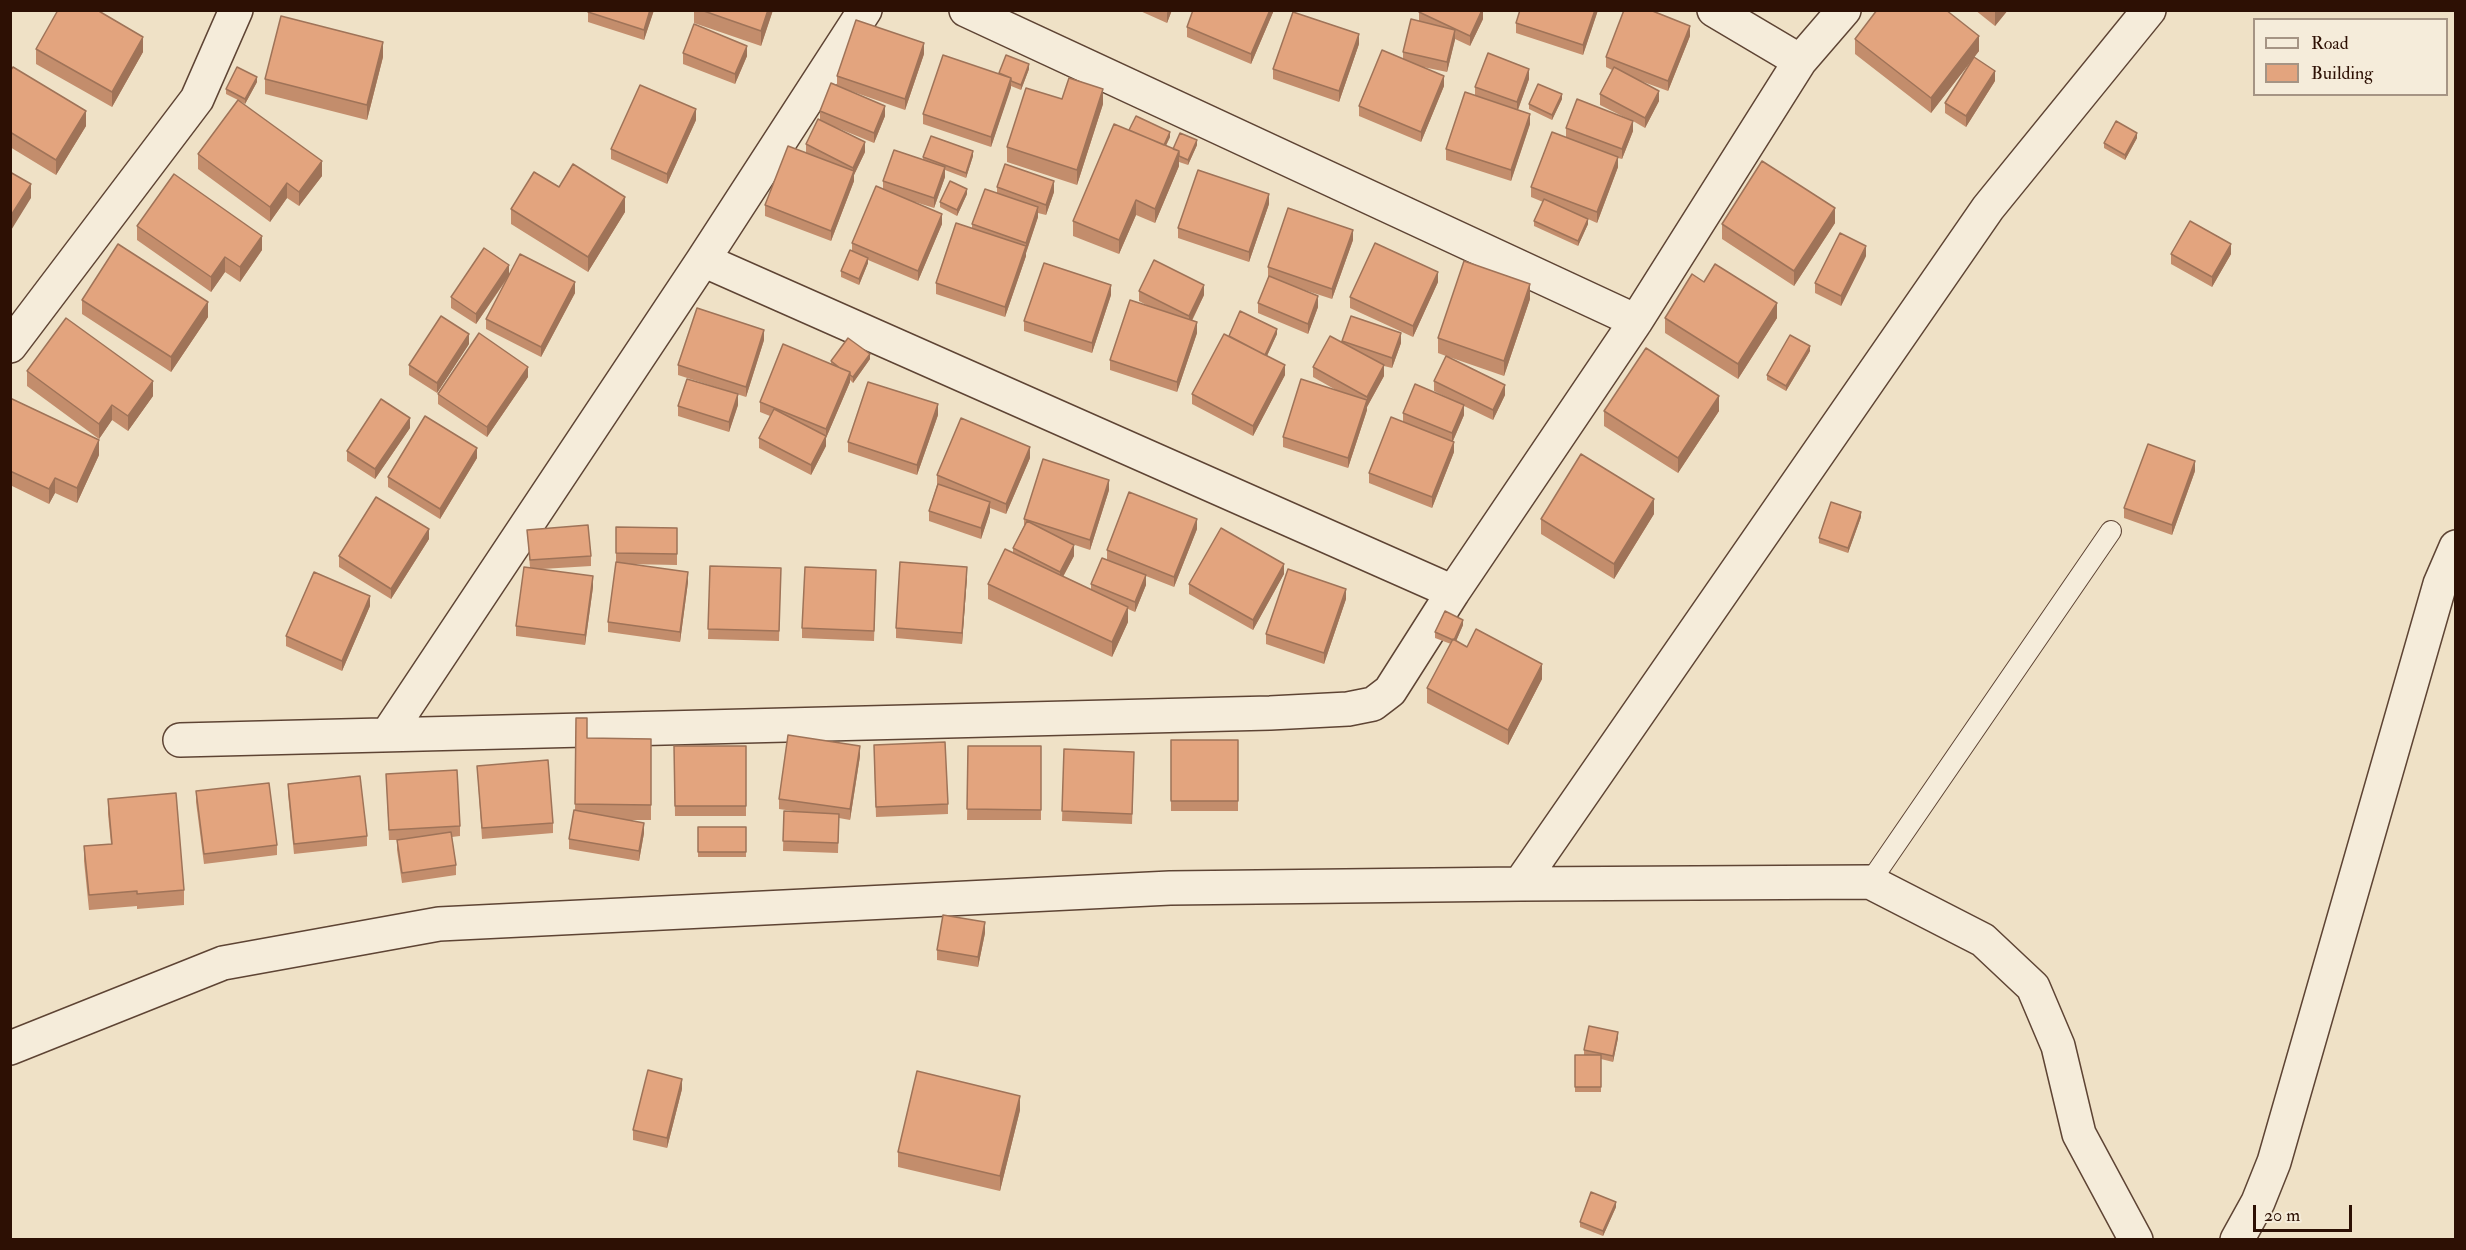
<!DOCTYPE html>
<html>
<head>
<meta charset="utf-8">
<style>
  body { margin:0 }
  #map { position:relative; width:2466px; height:1250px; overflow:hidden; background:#efe1c6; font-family:"IM FELL Double Pica",serif }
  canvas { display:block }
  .frame { position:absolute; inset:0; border:12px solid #2d1004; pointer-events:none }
  .legend { position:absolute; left:2253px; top:18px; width:195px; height:78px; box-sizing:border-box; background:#f5ecda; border:2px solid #a59484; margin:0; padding:8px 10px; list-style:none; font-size:18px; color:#2d1004 }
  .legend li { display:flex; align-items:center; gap:12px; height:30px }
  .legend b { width:30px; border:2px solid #a59484 }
  .scale { position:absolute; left:2253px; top:1205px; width:99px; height:27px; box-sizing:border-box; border:3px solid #2d1004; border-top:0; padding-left:8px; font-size:18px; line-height:21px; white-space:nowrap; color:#2d1004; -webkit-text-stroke:4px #f5ecda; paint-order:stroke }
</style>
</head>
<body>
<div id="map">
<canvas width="2466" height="1250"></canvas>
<div class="frame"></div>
<ul class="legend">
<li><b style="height:8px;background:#f5ecda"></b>Road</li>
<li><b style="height:16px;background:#e3a47e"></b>Building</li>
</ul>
<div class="scale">20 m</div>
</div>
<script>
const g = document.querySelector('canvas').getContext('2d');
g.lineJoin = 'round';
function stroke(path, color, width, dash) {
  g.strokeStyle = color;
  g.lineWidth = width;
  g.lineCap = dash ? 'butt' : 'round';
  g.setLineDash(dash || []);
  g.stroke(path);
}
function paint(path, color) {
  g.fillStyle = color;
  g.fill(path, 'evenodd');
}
const service = new Path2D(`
  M1870,882L2111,531`);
const minor = new Path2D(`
  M966,10L1636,321
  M1714,10L1800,61
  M703,260L1453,592
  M10,346L197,99L236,10
  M387,735L703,260L865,10
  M180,740L1270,713L1348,709L1373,704L1390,691L1453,592L1636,321L1800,61L1844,10
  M1520,884L1870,882L1983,940L2033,987L2058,1046L2079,1134L2136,1240
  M10,1048L223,963L439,924L1170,888L1520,884L1988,208L2149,10
  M2237,1240L2258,1202L2274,1162L2440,584L2456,547`);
stroke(service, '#5e4434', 22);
stroke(minor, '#5e4434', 36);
stroke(service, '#f5ecda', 20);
stroke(minor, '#f5ecda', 33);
paint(new Path2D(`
  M654,10L644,40L588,22V12Z
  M694,10H773L761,46L694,23Z
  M1138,10H1172L1167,23Z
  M1274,10L1251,64L1187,37V27Z
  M1483,10V19L1470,46L1455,39L1447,72L1423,67L1444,86L1421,142L1359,116V106L1403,58V52L1419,21V12Z
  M1520,10H1598L1583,55L1516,33V23Z
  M1975,10H2008L1995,26Z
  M1690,36L1668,91L1638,80L1659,101L1645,128L1633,121V131L1622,159L1618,158V167L1597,223L1588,219V224L1578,246L1534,226V221L1543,202L1531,197V187L1566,137V128L1628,119L1600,105V94L1612,70L1606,67V57Z
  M1855,39L1979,51L1931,113L1855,54Z
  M1359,44L1339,102L1273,79V69Z
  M36,49L143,52L112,107L36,64Z
  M683,53L747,56L735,84L683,64Z
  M924,54L905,110L842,88L885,116L874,143L835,127L865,152L854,175V181L831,241L765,216V205L806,153V144L820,120V111L837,86V76Z
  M383,57L367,120L265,94V79Z
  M1029,69L1021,90L1011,86L991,147L923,124V114L999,73Z
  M10,71L86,126L56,175L10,147Z
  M1529,79L1518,110L1530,124L1511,181L1446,160V149L1475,96V87Z
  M1995,81L1966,127L1945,113V103Z
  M257,82L245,104L238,100L322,176L299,206L287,198L270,222L198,169V154L238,100L226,94V89Z
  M1062,99L1103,104L1077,185L1007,162V147Z
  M1562,99L1552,120L1529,109V104Z
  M696,120L667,184L611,159V149Z
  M1129,130L1170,137L1166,146L1173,149L1197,145L1188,165L1179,162V166L1155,223L1136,215L1119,254L1073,236V221Z
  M2137,138L2125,160L2104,148V143Z
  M973,156L966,178L945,170V177L934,208L915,202L942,224L918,281L868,260V263L859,285L841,277V271L852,251V243L883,189V181L923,159V157Z
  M559,187L625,212L588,272L511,224V209Z
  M997,187L1054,192L1046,215L1038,213V217L1026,253V256L1005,317L936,294V283L972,228V224L997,193Z
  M967,194L957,216L940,207V202Z
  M1269,204L1249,262L1178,238V228Z
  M1835,223L1794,286L1722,239V224Z
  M137,226L262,250L240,282L225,272L211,292L137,240Z
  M1353,240L1332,299L1292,286L1318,307L1308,334L1258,313V303L1268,278V267Z
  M2171,254H2231L2212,287L2171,264Z
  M1866,256L1841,306L1815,293V283Z
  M509,274L575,293L541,357L486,329V319L507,279L476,324L451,308V297Z
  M1438,282L1413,337L1350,308V297Z
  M1704,282L1777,318L1738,379L1665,333V318Z
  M1139,291L1204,295L1192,321L1197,333L1177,392L1110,370V360L1152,308L1139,301Z
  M1111,295L1092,353L1024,331V321Z
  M1530,299L1504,376L1449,357L1505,395L1493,420L1464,406V415L1453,441L1454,452L1432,508L1369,483V473L1403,422V413L1452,400L1434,391V381L1446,356L1438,353V338Z
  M82,300L208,317L171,372L82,314Z
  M1277,334L1267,356L1285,375L1253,436L1192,404V394L1229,336Z
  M764,340L746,397L678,375V365Z
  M1342,341L1401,343L1392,368L1384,366V376L1367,407V410L1348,468L1283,447V437L1336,390L1313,377V367L1342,342Z
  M469,344L437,393L409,375V365Z
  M1810,351L1786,391L1767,380V375Z
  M870,359L853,383L850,380V382L826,438V446L811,475L759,448V438L770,416L760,412V402L831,364V361Z
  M27,371L153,396L128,431L112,420L99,439L27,386Z
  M528,377L487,437L438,404V394Z
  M10,398L99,455L77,503L55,493L49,504L10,485Z
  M738,405L729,432L678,416V406Z
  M1604,411H1719L1678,473L1604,426Z
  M938,415L917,475L848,452V442Z
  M410,428L375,479L347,461V451Z
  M477,458L440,519L388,487V477Z
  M1030,458L1006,514L990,508V512L981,539L929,521V511L937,485V475Z
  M2195,471L2172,535L2124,518V508Z
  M1109,490L1090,550L1072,544L1074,556L1063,577L1091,590V584L1107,559V550L1197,529L1174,587L1146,576V585L1135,612L1128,609V622L1112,657L988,599V584L1013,553V548L1024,526V519Z
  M1654,514L1614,579L1541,534V519Z
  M1861,517L1848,553L1819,543V538Z
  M616,527L677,528V565L625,564L688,582L680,642L608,632V622L616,564Z
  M527,530L591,556V566L542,569L593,587L585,645L516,636V626L530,568Z
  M429,539L391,599L339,567V556Z
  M710,566L781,568L779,641L708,639Z
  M1284,574L1253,630L1189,594V584Z
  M967,577L962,644L896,638V628Z
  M876,580L874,641L802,638V628Z
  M1346,599L1324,664L1266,644V634Z
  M370,606L342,671L286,646V636Z
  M1463,625L1456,641L1467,647L1542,679L1508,745L1427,703V688L1451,644L1435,638V632Z
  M576,718L587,738L651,739V820H628L644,833L639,861L569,849V839L575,811Z
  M1171,740H1238V811H1171Z
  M674,746H746V816H675Z
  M968,746H1041V820H967Z
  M1064,749L1134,762L1132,824L1062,821Z
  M874,755L948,804V814L876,817Z
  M860,756L850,820L839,818L838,853L783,851L784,811L800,812L779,809V799Z
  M477,766L553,823V833L482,839Z
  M386,774L460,826V836L452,837L456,865V875L402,883L397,850V840H398H389Z
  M288,784L367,836V846L294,854L288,794Z
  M196,791L277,845V855L204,864L196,802Z
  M108,799L184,890V905L137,909V906L89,910L84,861V846L111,844L108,814Z
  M698,827H746V857H698Z
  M985,933L978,967L937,960V950Z
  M1618,1038L1613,1062L1601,1059V1092H1575V1055H1584V1050Z
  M682,1089L667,1148L633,1140V1130Z
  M1020,1110L1000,1191L898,1167V1152Z
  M1616,1207L1603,1236L1580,1227V1222Z`), '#c38d6c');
paint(new Path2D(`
  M650,10H654L644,40V30Z
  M768,10H773L761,46V31Z
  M1168,10H1172L1167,23V13Z
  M1270,10H1274L1251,64V54Z
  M1482,10H1483V19L1470,46V36Z
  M1595,10H1598L1583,55V45Z
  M1995,10H2008L1995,26Z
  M1690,26V36L1668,91V81Z
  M1455,30V40L1447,72V62Z
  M1359,34V44L1339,102V91Z
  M1979,36V51L1931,113V98Z
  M143,37V52L112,107V92Z
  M383,42V57L367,120V105Z
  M924,43V54L905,110V99Z
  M747,46V56L735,84V74Z
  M1029,64V69L1021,90V85Z
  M1529,69V79L1517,112V102Z
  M1995,71V81L1966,127V116Z
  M1444,76V86L1421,142V132Z
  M257,77V82L245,104V99Z
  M1011,78V88L991,147V137Z
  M1103,89V104L1077,185V170Z
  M1659,91V101L1645,128V118Z
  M1562,94V99L1552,120V115Z
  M885,106V116L874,143V133Z
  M696,109V120L667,184V174Z
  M86,111V126L56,175V160Z
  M1530,114V124L1511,181V170Z
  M1633,121V131L1622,159V149Z
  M1170,132V137L1162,153V148Z
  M2137,133V138L2125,160V155Z
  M1197,140V145L1188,165V160Z
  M865,142V152L854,175V181L831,241V231L853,174V168Z
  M973,151V156L966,178V173Z
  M1179,151V166L1155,223V209Z
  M1618,157V167L1597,223V212Z
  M322,161V176L299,206V192Z
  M945,167V177L934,208V198Z
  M1054,181V192L1046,215V205Z
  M287,183V198L270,222V207Z
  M31,184V198L10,232V217Z
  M967,189V194L957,216V210Z
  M1269,194V204L1249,262V252Z
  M625,197V212L588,272V257Z
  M1136,200V215L1119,254V240Z
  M1038,207V217L1026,253V243Z
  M1835,208V223L1794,286V271Z
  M942,214V224L918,281V271Z
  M1588,219V224L1578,246V241Z
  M1353,230V240L1332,299V289Z
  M262,236V250L240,282V267Z
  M2231,244V254L2212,287V277Z
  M1026,246V256L1005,317V307Z
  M1866,246V256L1841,306V296Z
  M225,257V272L211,292V277Z
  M868,258V263L859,285V279Z
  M509,265V275L476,324V314Z
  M1438,272V282L1413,337V326Z
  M575,282V293L541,357V347Z
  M1530,284V299L1504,376V361Z
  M1111,285V295L1092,353V343Z
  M1204,285V295L1189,326V316Z
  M1318,296V307L1308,334V324Z
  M208,302V317L171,372V357Z
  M1777,303V318L1738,379V364Z
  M1197,322V333L1177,392V382Z
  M1277,329V334L1265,360V355Z
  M764,330V340L746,397V387Z
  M1401,333V343L1392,368V358Z
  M469,334V344L437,393V383Z
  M1810,346V351L1786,391V386Z
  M870,354V359L853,383V377Z
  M1285,365V375L1253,436V426Z
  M1384,365V376L1367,407V397Z
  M528,367V377L487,437V427Z
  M850,372V382L826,438V446L811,475V465L826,437V429Z
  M153,381V396L128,431V416Z
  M1505,385V395L1493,420V410Z
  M738,394V405L729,432V422Z
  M1719,396V411L1678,473V458Z
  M1367,400V410L1348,468V458Z
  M938,404V415L917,475V465Z
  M112,405V420L99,439V424Z
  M1464,405V415L1452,443V433Z
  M410,418V428L375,479V469Z
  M99,440V455L77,503V488Z
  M1454,442V452L1432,508V497Z
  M1030,447V458L1006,514V504Z
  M477,448V458L440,519V509Z
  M2195,461V471L2172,535V525Z
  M55,478V493L49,504V489Z
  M1109,480V490L1090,550V540Z
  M1654,499V514L1614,579V564Z
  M990,502V512L981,539V528Z
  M1861,512V517L1848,553V548Z
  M1197,519V529L1174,587V577Z
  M429,529V539L391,599V589Z
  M1074,545V556L1060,582V572Z
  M1284,564V574L1253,630V620Z
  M967,567V577L962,644V633Z
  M688,572V582L680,642V632Z
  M1146,575V585L1135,612V602Z
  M593,576V587L585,645V635Z
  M1346,589V599L1324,664V653Z
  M370,596V606L342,671V661Z
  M1128,607V622L1112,657V642Z
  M1463,620V625L1454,646V641Z
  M1542,664V679L1508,745V730Z
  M860,746V756L850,820V809Z
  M644,823V833L639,861V851Z
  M985,922V933L978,967V957Z
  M1618,1032V1038L1613,1062V1056Z
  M682,1079V1089L667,1148V1138Z
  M1020,1096V1110L1000,1191V1176Z
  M1616,1202V1207L1603,1236V1231Z`), '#9f7358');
const building = new Path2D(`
  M58,10H97L143,37L112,92L36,49Z
  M588,10H650L644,30L588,12Z
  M701,10H768L761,31Z
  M1193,10H1270L1251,54L1187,27Z
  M1420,10H1482L1470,36L1419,12Z
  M1520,10H1595L1583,45L1516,23Z
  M1624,10H1650L1690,26L1668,81L1606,57Z
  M1877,10H1946L1979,36L1931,98L1855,39Z
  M1293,12L1359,34L1339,91L1273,69Z
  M281,16L383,42L367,105L265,79Z
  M1411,19L1455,30L1447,62L1403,52Z
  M856,20L924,43L905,99L837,76Z
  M694,24L747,46L735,74L683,53Z
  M1382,50L1444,76L1421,132L1359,106Z
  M1488,53L1529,69L1517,102L1475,87Z
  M943,55L1011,78L991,137L923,114Z
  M1006,55L1029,64L1021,85L1011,81V78L999,73Z
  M1974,57L1995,71L1966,116L1945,103Z
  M13,67L86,111L56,160L10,132V71Z
  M237,67L257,77L245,99L226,89Z
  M1614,67L1659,91L1645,118L1600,94Z
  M1069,78L1103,89L1077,170L1007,147L1026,88L1062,99Z
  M831,83L885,106L874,133L820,111Z
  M1538,84L1562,94L1552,115L1529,104Z
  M640,85L696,109L667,174L611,149Z
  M1465,92L1530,114L1511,170L1446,149Z
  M1577,99L1633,121L1622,149L1566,128Z
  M238,100L322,161L299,192L287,183L270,207L198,154Z
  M1136,116L1170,132L1164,145L1129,130Z
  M818,119L865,142L853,168L806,144Z
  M2116,121L2137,133L2125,155L2104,143Z
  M1114,124L1179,151L1155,209L1136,200L1119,240L1073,221Z
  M1552,132L1618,157L1597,212L1531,187Z
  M1180,133L1197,140L1188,160L1179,156V151L1173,149Z
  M931,136L973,151L966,173L923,157Z
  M788,146L854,171L831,231L765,205Z
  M894,150L945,167L934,198L883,181Z
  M1762,161L1835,208L1794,271L1722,224Z
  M573,164L625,197L588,257L511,209L534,172L559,187Z
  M1005,164L1054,181L1046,205L997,187Z
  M1198,170L1269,194L1249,252L1178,228Z
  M10,172L31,184L10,217Z
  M174,174L262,236L240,267L225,257L211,277L137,226Z
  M950,181L967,189L957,210L940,202Z
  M876,186L942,214L918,271L852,243Z
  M985,189L1038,207L1026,243L972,224Z
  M1544,199L1588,219L1578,241L1534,221Z
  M1288,208L1353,230L1332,289L1268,267Z
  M2190,221L2231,244L2212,277L2171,254Z
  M956,223L1026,246L1005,307L936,283Z
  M1840,233L1866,246L1841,296L1815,283Z
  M1375,243L1438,272L1413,326L1350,297Z
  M118,244L208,302L171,357L82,300Z
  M484,248L509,265L476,314L451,297Z
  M850,250L868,258L859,279L841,271Z
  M520,254L575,282L541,347L486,319Z
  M1154,260L1204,285L1189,316L1139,291Z
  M1464,261L1530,284L1504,361L1438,338Z
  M1044,263L1111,285L1092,343L1024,321Z
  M1715,264L1777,303L1738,364L1665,318L1692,274L1704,282Z
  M1269,276L1318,296L1308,324L1258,303Z
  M1130,300L1197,322L1177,382L1110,360Z
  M697,308L764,330L746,387L678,365Z
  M1240,311L1277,329L1265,355L1229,336Z
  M441,316L469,334L437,383L409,365Z
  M1351,316L1401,333L1392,358L1342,341Z
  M66,318L153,381L128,416L112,405L99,424L27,371Z
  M479,333L528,367L487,427L438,394Z
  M1224,334L1285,365L1253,426L1192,394Z
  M1790,335L1810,346L1786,386L1767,375Z
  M1330,336L1384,365L1367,397L1313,367Z
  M848,338L870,354L853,377L850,375V372L840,368L831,361Z
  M783,344L850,372L826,429L760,402Z
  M1646,348L1719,396L1678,458L1604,411Z
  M1446,356L1505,385L1493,410L1434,381Z
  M687,379L738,394L729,422L678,406Z
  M1301,379L1367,400L1348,458L1283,437Z
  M868,382L938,404L917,465L848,442Z
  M1415,384L1464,405L1452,433L1403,413Z
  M10,398L99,440L77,488L55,478L49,489L10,471Z
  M381,399L410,418L375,469L347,451Z
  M774,409L826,436L811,465L759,438Z
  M425,416L477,448L440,509L388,477Z
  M1391,417L1454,442L1432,497L1369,473Z
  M961,418L1030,447L1006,504L937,475Z
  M2148,444L2195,461L2172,525L2124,508Z
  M1581,454L1654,499L1614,564L1541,519Z
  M1043,459L1109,480L1090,540L1024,519Z
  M938,484L990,502L981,528L929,511Z
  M1129,492L1197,519L1174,577L1107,550Z
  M376,497L429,529L391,589L339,556Z
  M1831,502L1861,512L1848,548L1819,538Z
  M1027,521L1074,545L1060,572L1013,548Z
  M588,525L591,556L530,560L527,530Z
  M616,527L677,528V554L616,553Z
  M1221,528L1284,564L1253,620L1189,584Z
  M1005,549L1128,607L1112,642L988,584Z
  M1102,558L1146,575L1135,602L1091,584Z
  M616,562L688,572L680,632L608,622Z
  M900,562L967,567L962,633L896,628Z
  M710,566L781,568L779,631L708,629Z
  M524,567L593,576L585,635L516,626Z
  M805,567L876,570L874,631L802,628Z
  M1288,569L1346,589L1324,653L1266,634Z
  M314,572L370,596L342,661L286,636Z
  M1445,611L1463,620L1454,640L1453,639V640L1435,632Z
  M1476,629L1542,664L1508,730L1427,688L1453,639L1467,647Z
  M576,718H587V738L651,739V805L575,804Z
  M788,735L860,746L850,809L779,799Z
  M1171,740H1238V801H1171Z
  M945,742L948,804L876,807L874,745Z
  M674,746H746V806H675Z
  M968,746H1041V810L967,809Z
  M1064,749L1134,752L1132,814L1062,811Z
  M548,760L553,823L482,828L477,766Z
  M457,770L460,826L389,830L386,774Z
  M360,776L367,836L294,844L288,784Z
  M269,783L277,845L204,854L196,791Z
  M176,793L184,890L137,894V891L89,895L84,846L112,844L108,799Z
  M574,810L644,823L639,851L569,839Z
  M784,811L839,814L838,843L783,841Z
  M698,827H746V852H698Z
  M451,832L456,865L402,873L397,840Z
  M943,915L985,922L978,957L937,950Z
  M1589,1026L1618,1032L1613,1056L1584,1050Z
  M1575,1055H1601V1087H1575Z
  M648,1070L682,1079L667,1138L633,1130Z
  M917,1071L1020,1096L1000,1176L898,1152Z
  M1591,1192L1616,1202L1603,1231L1580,1222Z`);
paint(building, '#e3a47e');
stroke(building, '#9f7358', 1.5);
</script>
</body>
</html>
